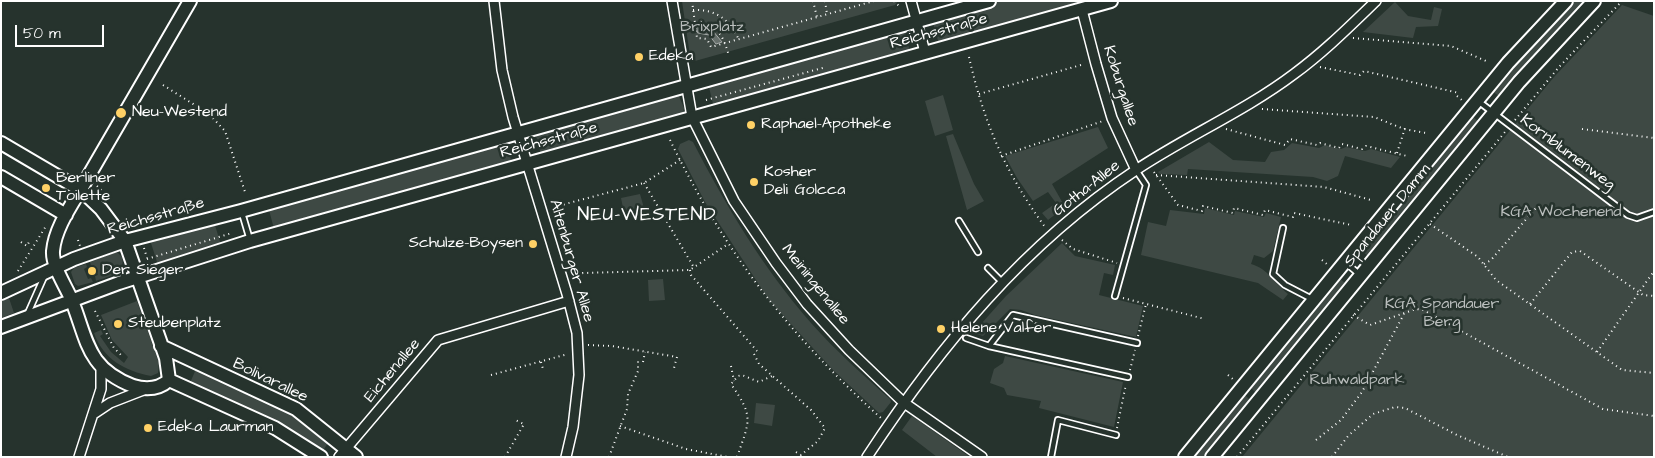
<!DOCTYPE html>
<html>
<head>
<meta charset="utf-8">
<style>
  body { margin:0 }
  #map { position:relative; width:1655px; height:458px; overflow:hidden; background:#26332d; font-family:"Architects Daughter",sans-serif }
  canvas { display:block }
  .frame { position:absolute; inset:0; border:2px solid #fff; pointer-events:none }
  .scale { position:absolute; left:15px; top:25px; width:89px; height:22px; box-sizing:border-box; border:2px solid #fff; border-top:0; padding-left:6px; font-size:15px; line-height:18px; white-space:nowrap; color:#fff; -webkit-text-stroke:4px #26332d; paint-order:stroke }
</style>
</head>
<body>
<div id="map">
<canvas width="1655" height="458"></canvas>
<div class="frame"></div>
<div class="scale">50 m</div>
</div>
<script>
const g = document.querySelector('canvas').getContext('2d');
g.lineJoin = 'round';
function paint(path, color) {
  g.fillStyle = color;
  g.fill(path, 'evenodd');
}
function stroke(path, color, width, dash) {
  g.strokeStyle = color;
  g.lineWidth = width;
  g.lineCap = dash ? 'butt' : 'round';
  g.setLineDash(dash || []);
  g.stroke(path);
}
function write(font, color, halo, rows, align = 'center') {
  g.font = font + ' "Architects Daughter",sans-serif';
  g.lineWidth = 5;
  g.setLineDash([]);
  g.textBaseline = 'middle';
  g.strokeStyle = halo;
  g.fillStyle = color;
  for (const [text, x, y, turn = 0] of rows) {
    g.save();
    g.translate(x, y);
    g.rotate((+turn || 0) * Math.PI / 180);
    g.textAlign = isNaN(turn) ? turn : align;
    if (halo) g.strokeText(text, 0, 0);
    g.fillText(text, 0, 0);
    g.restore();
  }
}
paint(new Path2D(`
  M682,1H898L895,5L695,61L690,56Z
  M999,1H1091L939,44L932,20Z
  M1575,1H1586L1535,53L1499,96L1493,92L1527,51Z
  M1395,2L1408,16L1431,20L1434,7L1442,9L1438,26L1416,27L1413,38L1363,32Z
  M1622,5L1654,16V457H1242L1554,77Z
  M904,28L910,52L714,108L708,83Z
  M678,94L684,108L683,114L541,155L535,132Z
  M943,95L953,130L935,136L925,101Z
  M1473,117L1478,121L1368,256L1363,252Z
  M1098,127L1108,148L1052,184L1065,207L1048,220L1042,213L1056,203L1048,192L1033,201L1017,178L1005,156Z
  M953,134L974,184L984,201L967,210L946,136Z
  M505,140L512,163L274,229L268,206Z
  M689,140L693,142C726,206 763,268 811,323C835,350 863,375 890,399L891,402L883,412L879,413L833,370L769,300L705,202L678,149L680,144Z
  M1209,142L1233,160L1265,162L1271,152L1284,150L1292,143L1319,148L1325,145L1341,149L1346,147L1365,151L1371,149L1400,157L1391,168L1345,156L1338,176L1327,181L1313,177L1188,169L1187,175L1160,174L1158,172Z
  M640,194L644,208L624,213L621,198Z
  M1205,208L1234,215L1235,211L1264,217L1266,213L1281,217L1273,251L1264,258L1254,255L1251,264C1268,269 1274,282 1288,294L1283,300L1258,283L1141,255L1148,222L1166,226L1170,210L1204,214Z
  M214,222L221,245L158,265L150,240Z
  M1062,243L1075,256L1115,265L1113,275L1104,273L1099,295L1143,306L1136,337L1035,315L1021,310L1010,309L983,336L973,333L1006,296Z
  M114,253H118L122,257C126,274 109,276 96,281L95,276L98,275L94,265L91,266L90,262Z
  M86,264L87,267L84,269L88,279L91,278L93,282L78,286L75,284L71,272L74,268Z
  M663,279L665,300L649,301L648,280Z
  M1340,279L1345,283L1256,393L1251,388Z
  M9,298L14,313L1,318V301Z
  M137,301L159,363L158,373L151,376C125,371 103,359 94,333L101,330L103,334L100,336L111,352L124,363L128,357L112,340L101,315Z
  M1005,356L1123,382L1114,427L1039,408L1041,401L1007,395L1004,388L990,383L994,369L1003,363Z
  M196,369L292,414L330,440L322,452L190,383Z
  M1245,395L1250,400L1203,457H1195Z
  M756,403L775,405L772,426L754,423Z
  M912,416L915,418L970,457H937L902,430Z`), '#3e4944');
const water = new Path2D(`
  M697,27L713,31L722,42L716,44L709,35L698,33Z`);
paint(water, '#67706c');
stroke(water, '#a4a9a7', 1);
const lane = new Path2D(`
  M1478,101L1628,215L1637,218L1654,212
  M242,213L250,240
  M959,221L978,252
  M1283,228L1273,274L1285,285L1312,299
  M1346,263L1359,274
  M988,268L1002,282
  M1115,296L1146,185L1136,170
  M28,313L44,277
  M966,338L989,346L1128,377
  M989,346L1013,315L1137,343
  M1051,457L1058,420L1116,435`);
const street = new Path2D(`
  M494,1L502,70L513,117L567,294L577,333L579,375L573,427L566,457
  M672,1L692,117L734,201L776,263L807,304L849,350L903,402L982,457
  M911,1L925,52
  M1082,10L1096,64L1112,118L1136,170
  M95,413L110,403L146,389
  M79,457L101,389V368
  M339,457L438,340L569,301
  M867,457C940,346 1024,244 1136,170C1187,136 1245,111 1294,74C1324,52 1350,26 1376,1`);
const secondary = new Path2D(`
  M1,143L81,190L101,209L125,241L166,358L169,380C159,389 146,390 133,386C87,368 88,342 72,301C66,286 52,267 53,251C55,227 73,203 85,182L190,1
  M1,177L66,215
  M1,293L74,259L125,241L241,211L989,1
  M1,327L119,283L250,241L1111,1
  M161,346L296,409L356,457
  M169,380L275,428L321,457
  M1185,457L1508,63L1566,1
  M1212,457L1519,82L1594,1`);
stroke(lane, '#fff', 8);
stroke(street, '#fff', 12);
stroke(secondary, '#fff', 16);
stroke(new Path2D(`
  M692,1L697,38L707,39L711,47L874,1
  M813,1L817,17
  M825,1L827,14
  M894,1L901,8
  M693,10C716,9 730,20 739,40
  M688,26C715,19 722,32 729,56
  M1353,38L1451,46L1486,61
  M969,57C984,123 1005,172 1045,227
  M1320,67L1360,75L1364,71L1459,93
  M163,85L209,114L225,131L245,192
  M979,94L1081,65
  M1457,96L1463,101
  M706,100L826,67
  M1262,109L1374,117L1404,129L1426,133
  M1515,120L1559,67L1622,1
  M1226,129L1285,145L1290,139L1317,145L1320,143L1339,148L1342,144L1362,149L1366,146L1407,156
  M1582,129L1654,138
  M670,140C725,253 789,335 882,419
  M1397,153L1406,125
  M1001,156L1103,121
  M1154,172L1178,205L1202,211L1203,206L1233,213L1234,208L1263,215L1265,210L1293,217L1294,213L1351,225
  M1156,175L1324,187L1371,200
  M644,183L693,266
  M97,186L107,196
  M554,207L644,183L680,160
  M1430,224L1478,257L1496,280L1622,370L1654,373
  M78,240L80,246
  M1062,240L1073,249L1117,263
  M21,242L27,246L29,242
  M144,248L147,258
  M147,259L232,233
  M1322,260L1328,265
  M1484,264L1491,260L1541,202
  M690,270L691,275L757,351
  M18,271L46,226
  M573,277L583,273L690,270L728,244
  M1123,298L1205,319
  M1530,304L1572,252L1580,251L1643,295L1654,296
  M95,311L114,348L123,357
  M1353,315L1370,325L1416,309L1423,310L1603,409L1654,416
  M1138,336L1146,304
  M588,345L612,346L677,357L674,368
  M1597,352L1654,271
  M754,354L759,364L811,410L825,428L818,441L801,455L796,452
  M541,362L543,369
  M643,362L645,352
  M731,366L734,381
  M1130,370L1135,350
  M491,375L568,354
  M1228,375L1234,380
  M620,426L686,449L728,457
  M1117,428L1126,384
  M1316,440L1341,420L1362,392L1404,314
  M505,457L524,424L515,420
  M609,457L627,409L628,394L638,371V361
  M737,457C750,420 754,417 731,384L738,376L742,375L759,382L772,376
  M1237,457L1505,132
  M1332,457L1348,436L1373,414L1395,407L1405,408L1457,435L1508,457`), '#fff', 2, [1, 4]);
stroke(lane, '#26332d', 4.5);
stroke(street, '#26332d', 9);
stroke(secondary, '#26332d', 12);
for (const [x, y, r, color] of [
  [639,57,5,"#ffd166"],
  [121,113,6,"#ffd166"],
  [751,125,5,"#ffd166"],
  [754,182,5,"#ffd166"],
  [46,188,5,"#ffd166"],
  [533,244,5,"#ffd166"],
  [92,271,5,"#ffd166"],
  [118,324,5,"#ffd166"],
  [941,329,5,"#ffd166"],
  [148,428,5,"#ffd166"]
]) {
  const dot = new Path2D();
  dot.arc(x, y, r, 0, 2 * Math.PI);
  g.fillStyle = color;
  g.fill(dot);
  stroke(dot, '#26332d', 2);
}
write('16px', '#bbbfbe', '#26332d', [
  ["Brixplatz",712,28],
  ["KGA Wochenend",1561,213],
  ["KGA Spandauer",1442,305],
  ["Berg",1442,323],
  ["Ruhwaldpark",1357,381]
]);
write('16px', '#fff', '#26332d', [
  ["Reichsstraße",939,32,-15],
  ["Koburgallee",1120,86,72],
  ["Reichsstraße",549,141,-15],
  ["Kornblumenweg",1567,153,37],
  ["Gotha-Allee",1087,189,-38],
  ["Spandauer Damm",1388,216,-51],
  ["Reichsstraße",156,217,-16],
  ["Altenburger Allee",571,261,74],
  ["Meiningenallee",815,285,51],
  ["Eichenallee",393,371,-50],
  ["Bolivarallee",270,381,26]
]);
write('16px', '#fff', '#26332d', [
  ["Edeka",649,57],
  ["Neu-Westend",132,113],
  ["Raphael-Apotheke",761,125],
  ["Kosher",764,173],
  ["Deli Golcca",764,191],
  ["Berliner",56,179],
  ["Toilette",56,197],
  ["Schulze-Boysen",523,244,"right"],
  ["Der Sieger",102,271],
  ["Steubenplatz",128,324],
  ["Helene Valfer",951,329],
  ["Edeka Laurman",158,428]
], 'left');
g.letterSpacing = '1px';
write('19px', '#fff', '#26332d', [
  ["NEU-WESTEND",647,216]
]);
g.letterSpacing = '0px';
</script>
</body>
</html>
